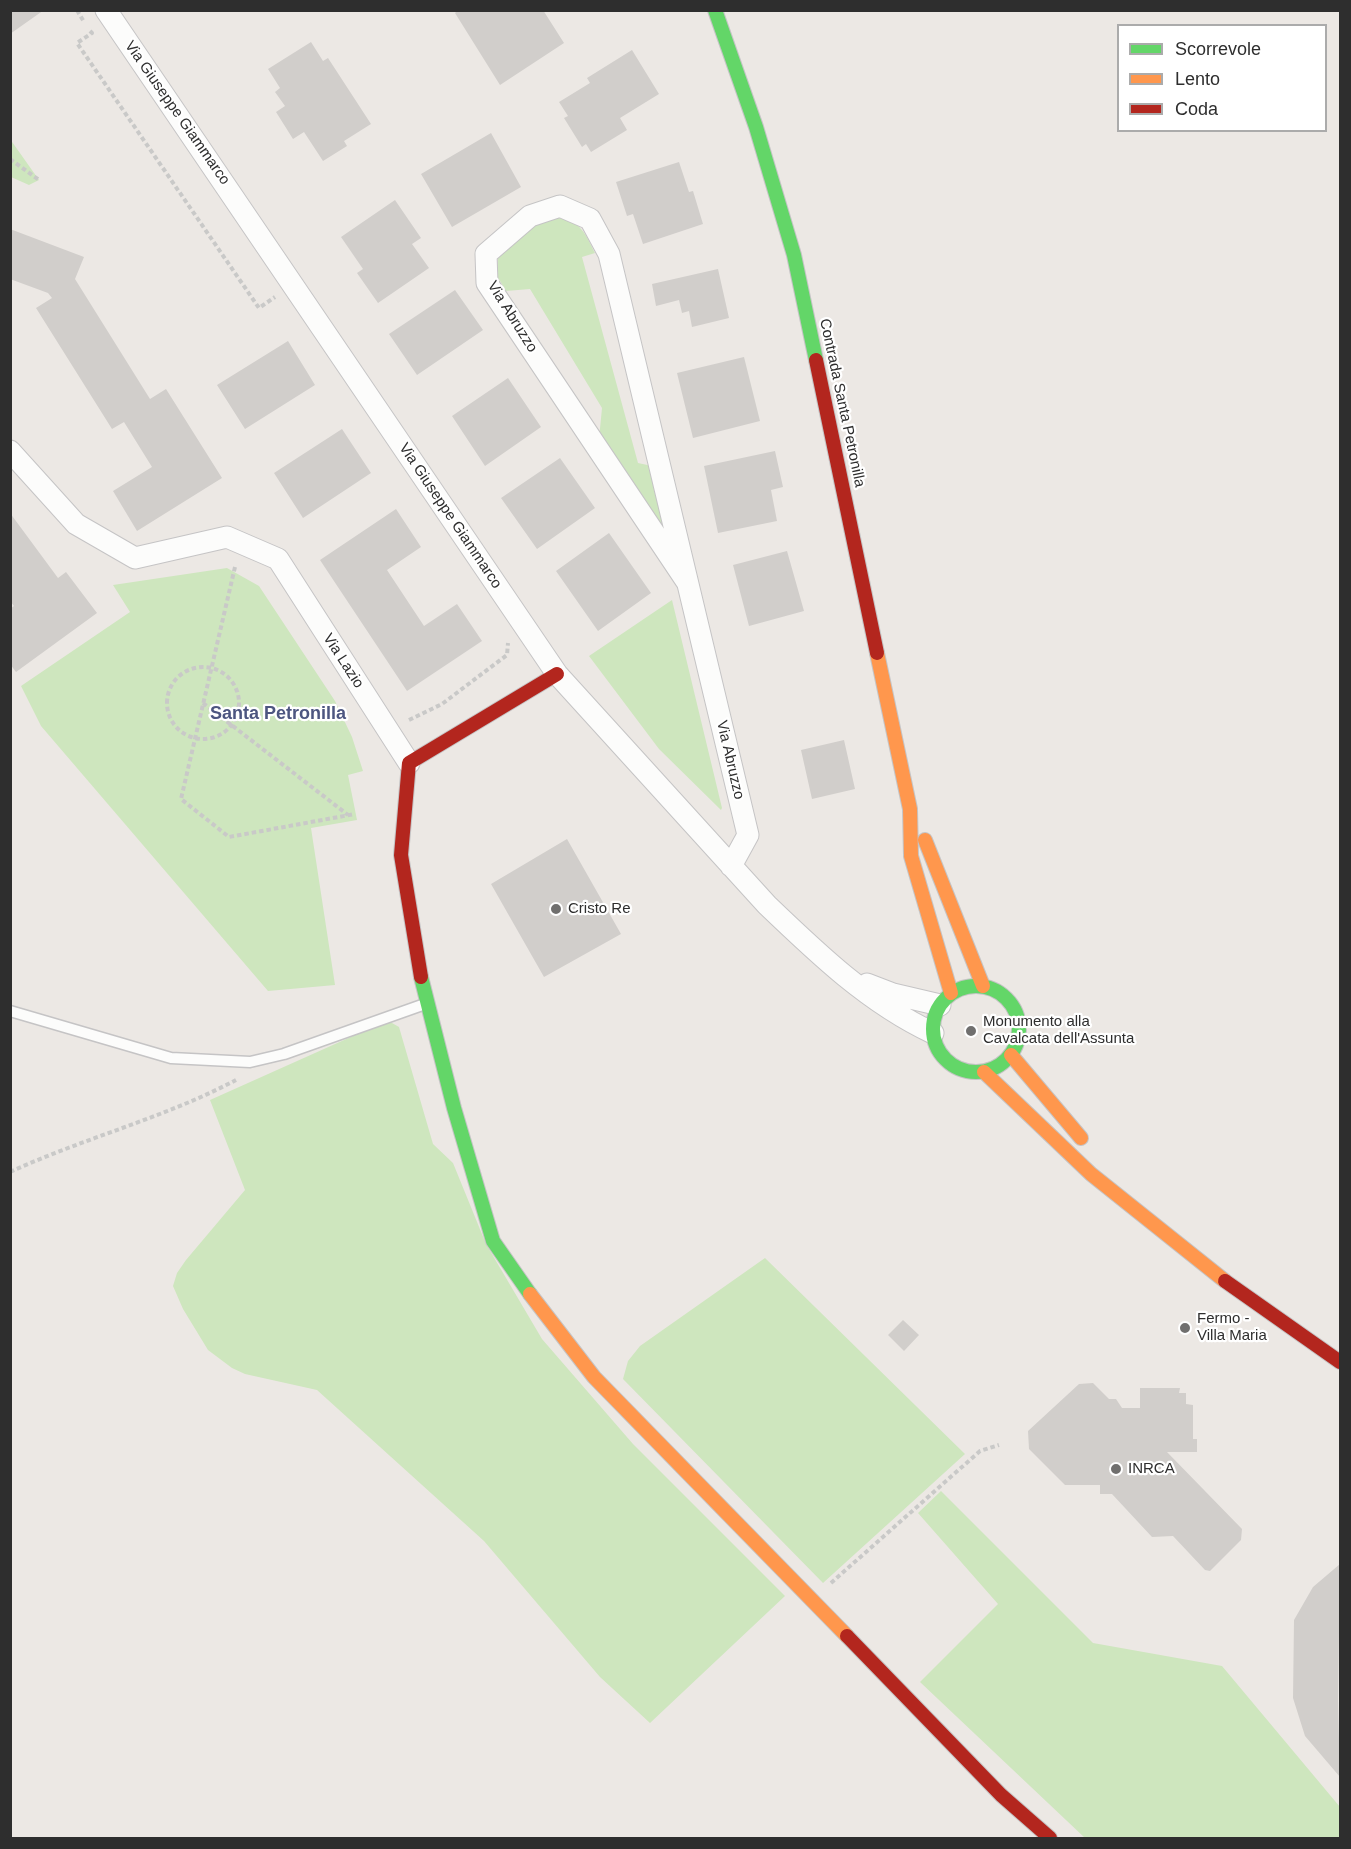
<!DOCTYPE html>
<html>
<head>
<meta charset="utf-8">
<style>
  body { margin:0 }
  #map { position:relative; width:1351px; height:1849px; overflow:hidden; background:#ece8e4; font-family:Arial,sans-serif }
  canvas { display:block }
  .frame { position:absolute; inset:0; border:12px solid #2e2e2e; pointer-events:none }
  .legend { position:absolute; left:1117px; top:24px; width:210px; height:108px; box-sizing:border-box; background:#fff; border:2px solid #ababab; margin:0; padding:8px 10px; list-style:none; font-size:18px; color:#2e2e2e }
  .legend li { display:flex; align-items:center; gap:12px; height:30px }
  .legend b { width:30px; border:2px solid #ababab }
</style>
</head>
<body>
<div id="map">
<canvas width="1351" height="1849"></canvas>
<div class="frame"></div>
<ul class="legend">
<li><b style="height:8px;background:#63d668"></b>Scorrevole</li>
<li><b style="height:8px;background:#ff974d"></b>Lento</li>
<li><b style="height:8px;background:#b3261e"></b>Coda</li>
</ul>
</div>
<script>
const g = document.querySelector('canvas').getContext('2d');
g.lineJoin = 'round';
function paint(path, color) {
  g.fillStyle = color;
  g.fill(path, 'evenodd');
}
function stroke(path, color, width, dash) {
  g.strokeStyle = color;
  g.lineWidth = width;
  g.lineCap = dash ? 'butt' : 'round';
  g.setLineDash(dash || []);
  g.stroke(path);
}
function write(font, color, halo, rows, align = 'center') {
  g.font = font + ' Arial,sans-serif';
  g.lineWidth = 4.5;
  g.setLineDash([]);
  g.textBaseline = 'middle';
  g.strokeStyle = halo;
  g.fillStyle = color;
  for (const [text, x, y, turn = 0] of rows) {
    g.save();
    g.translate(x, y);
    g.rotate((+turn || 0) * Math.PI / 180);
    g.textAlign = isNaN(turn) ? turn : align;
    if (halo) g.strokeText(text, 0, 0);
    g.fillText(text, 0, 0);
    g.restore();
  }
}
paint(new Path2D(`
  M10,139L39,180L29,185L11,177Z
  M557,218C580,219 586,235 595,253L582,257L638,463L652,466L673,546L599,439L602,408L530,289L506,291L497,276L498,255L527,227Z
  M227,568L259,586L335,701L352,737L363,771L348,775L357,820L311,828L335,985L268,991L41,726L21,686L130,612L113,585Z
  M672,600L722,808L721,810L659,749L589,656Z
  M382,1023H392L399,1027L433,1144L453,1163L486,1244L542,1339L633,1444L785,1596L650,1723L600,1677L484,1541L317,1390L245,1374L232,1368L208,1350L183,1309L173,1286L177,1273L186,1260L245,1190L210,1100Z
  M765,1258L965,1454L823,1583L623,1379L628,1361L640,1346Z
  M941,1491L1093,1643L1222,1666L1340,1807V1838H1085L920,1682L998,1604L918,1513Z`), '#cee6be');
paint(new Path2D(`
  M10,10H44L10,34Z
  M458,10H543L564,43L500,85L455,13Z
  M311,42L323,61L328,58L371,124L344,141L347,146L323,161L304,132L293,139L276,112L285,106L275,92L280,88L268,69Z
  M632,50L659,94L620,118L627,130L591,152L586,144L582,147L564,118L568,116L559,102L590,83L587,78Z
  M491,133L521,187L452,227L421,174Z
  M679,162L689,192L693,191L703,224L643,244L633,214L627,216L616,182Z
  M395,200L421,238L412,244L429,268L378,303L357,273L363,269L341,237Z
  M10,229L84,257L75,279L150,399L166,389L222,478L137,531L113,491L152,467L124,422L112,429L36,308L52,298L48,293L10,279Z
  M718,269L729,318L692,327L689,311L682,313L679,300L656,306L652,284Z
  M455,290L483,330L417,375L389,334Z
  M288,341L315,385L245,429L217,385Z
  M744,357L760,421L693,438L677,373Z
  M508,378L541,427L485,466L452,416Z
  M342,429L371,473L303,518L274,473Z
  M775,451L783,487L771,490L777,521L718,533L704,466Z
  M560,458L595,508L537,549L501,498Z
  M396,509L421,547L387,570L424,626L457,604L482,641L407,691L320,560Z
  M10,513L58,578L66,572L97,613L16,672L10,664V609L14,606L10,601Z
  M609,533L651,593L598,631L556,571Z
  M787,551L804,611L749,626L733,565Z
  M844,740L855,789L812,799L801,750Z
  M567,839L621,934L544,977L491,884Z
  M903,1320L919,1335L904,1351L888,1335Z
  M1093,1383L1109,1399H1116L1122,1408H1140V1388H1180L1179,1393H1186V1404L1193,1405V1439H1197V1452H1167L1242,1529L1241,1540L1210,1571L1205,1570L1173,1536L1152,1537L1112,1494H1100V1485H1065L1029,1449L1028,1431L1079,1384Z
  M1340,1564L1338,1701L1340,1777L1305,1736L1293,1698L1294,1620L1313,1587Z`), '#d1cecb');
const lane = new Path2D(`
  M10,1011L171,1058L250,1062L284,1054L425,1004`);
const street = new Path2D(`
  M106,10L557,674L767,905C818,954 869,1003 933,1033
  M10,451L76,524L135,558L227,537L278,559L409,763
  M687,582L487,283L486,254L530,216L560,206L590,219L609,254L748,835L731,866
  M867,984L893,994L940,1005`);
const fast = new Path2D(`
  M715,10L756,127L794,255L816,360
  M421,977L454,1108L493,1241L530,1294
  M933 1029a43 43 0 1 1 86 0a43 43 0 1 1-86 0Z`);
const slow = new Path2D(`
  M877,653L910,809L911,856L951,993
  M925,840L983,986
  M1011,1055L1081,1138
  M984,1072L1091,1174L1225,1281
  M530,1294L594,1377L847,1636`);
const jam = new Path2D(`
  M816,360L877,653
  M421,977L401,855L409,763L557,674
  M1225,1281L1340,1362
  M847,1636L1001,1795L1050,1838`);
stroke(lane, '#c5c4c5', 13);
stroke(street, '#c5c4c5', 23);
stroke(fast, '#c5c4c5', 16);
stroke(slow, '#c5c4c5', 16);
stroke(jam, '#c5c4c5', 16);
stroke(new Path2D(`
  M77,10L84,22
  M90,31L92,33L77,43L259,308L275,297
  M10,159L39,180
  M235,567L181,799L229,837L355,814
  M167 703a36 36 0 1 1 72 0a36 36 0 1 1-72 0Z
  M203,703L348,815
  M409,720L442,704L507,655L508,643
  M10,1172C84,1138 164,1118 236,1080
  M831,1583L980,1451L999,1445`), '#c9c9c8', 4, [4.5, 3]);
stroke(lane, '#fcfcfb', 10);
stroke(street, '#fcfcfb', 21);
stroke(fast, '#63d668', 14);
stroke(slow, '#ff974d', 14);
stroke(jam, '#b3261e', 14);
for (const [x, y, r, color] of [
  [556,909,6,"#706f6e"],
  [971,1031,6,"#706f6e"],
  [1185,1328,6,"#706f6e"],
  [1116,1469,6,"#706f6e"]
]) {
  const dot = new Path2D();
  dot.arc(x, y, r, 0, 2 * Math.PI);
  g.fillStyle = color;
  g.fill(dot);
  stroke(dot, '#fff', 2);
}
write('15px', '#2e2e2e', '#fff', [
  ["Via Giuseppe Giammarco",177,113,55],
  ["Via Abruzzo",512,317,58],
  ["Contrada Santa Petronilla",842,403,78],
  ["Via Giuseppe Giammarco",450,516,56],
  ["Via Lazio",343,661,57],
  ["Via Abruzzo",730,760,77]
]);
write('15px', '#2e2e2e', '#fff', [
  ["Cristo Re",568,909],
  ["Monumento alla",983,1022],
  ["Cavalcata dell'Assunta",983,1039],
  ["Fermo -",1197,1319],
  ["Villa Maria",1197,1336],
  ["INRCA",1128,1469]
], 'left');
write('bold 18px', '#4d5680', '#fff', [
  ["Santa Petronilla",278,714]
]);
</script>
</body>
</html>
